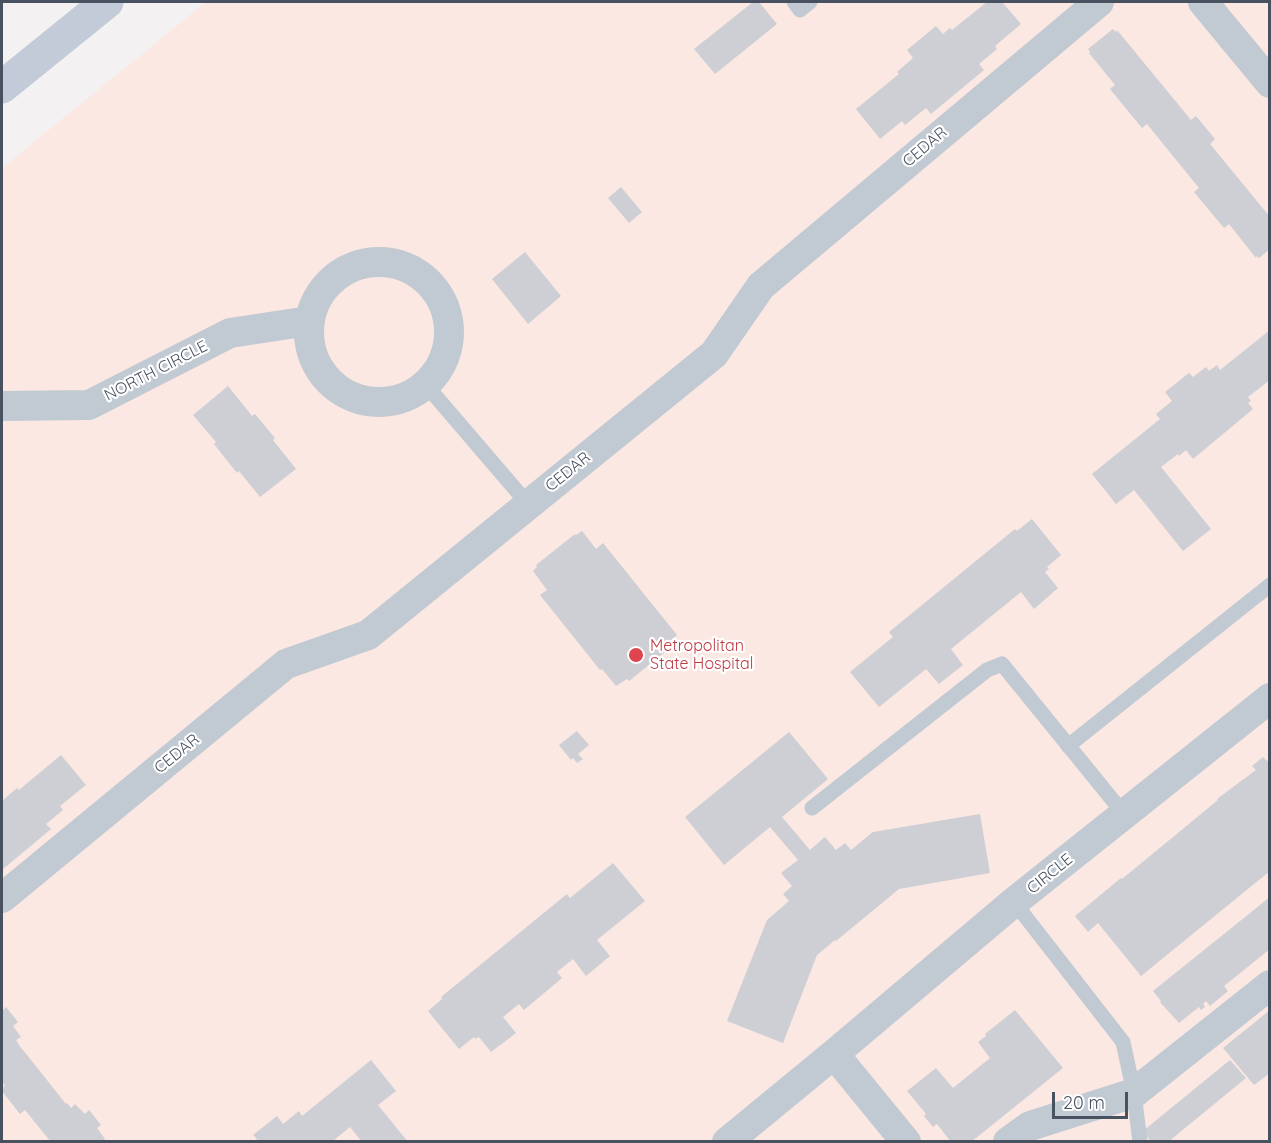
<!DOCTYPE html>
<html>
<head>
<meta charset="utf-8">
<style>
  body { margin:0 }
  #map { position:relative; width:1271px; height:1143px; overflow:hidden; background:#f3f1f1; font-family:Quicksand,sans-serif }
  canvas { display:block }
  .frame { position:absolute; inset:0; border:3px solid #48515f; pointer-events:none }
  .scale { position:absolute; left:1052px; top:1092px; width:76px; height:27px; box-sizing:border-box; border:3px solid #48515f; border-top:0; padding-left:8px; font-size:18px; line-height:21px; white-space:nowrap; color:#48515f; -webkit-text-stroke:4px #fff; paint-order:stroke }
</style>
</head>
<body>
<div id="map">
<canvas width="1271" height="1143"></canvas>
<div class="frame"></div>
<div class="scale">20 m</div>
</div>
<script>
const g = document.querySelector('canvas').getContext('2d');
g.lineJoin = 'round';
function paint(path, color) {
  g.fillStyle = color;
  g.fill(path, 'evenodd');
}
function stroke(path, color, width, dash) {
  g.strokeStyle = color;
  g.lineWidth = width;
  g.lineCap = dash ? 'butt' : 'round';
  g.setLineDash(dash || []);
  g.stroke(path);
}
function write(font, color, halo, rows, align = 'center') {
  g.font = font + ' Quicksand,sans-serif';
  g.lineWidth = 4.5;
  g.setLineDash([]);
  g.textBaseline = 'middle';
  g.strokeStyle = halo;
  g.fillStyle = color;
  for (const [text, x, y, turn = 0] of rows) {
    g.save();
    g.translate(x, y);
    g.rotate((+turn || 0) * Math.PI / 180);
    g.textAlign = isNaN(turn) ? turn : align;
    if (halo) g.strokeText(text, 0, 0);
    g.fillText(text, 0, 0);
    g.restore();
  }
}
paint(new Path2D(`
  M206,2H1269V1141L2,1142V168Z`), '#fbe8e2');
paint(new Path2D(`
  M753,2H759L777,24L715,74L694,49Z
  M987,2H1002L1021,24L995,46L997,49L979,64L984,70L931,114L926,108L905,125L902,121L880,139L856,109L899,74L897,72L913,58L907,50L936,26L943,34L950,28L952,30Z
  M1113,29L1116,32L1117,30L1191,120L1196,116L1215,139L1210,144L1270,217V249L1259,258L1257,256L1256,258L1229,224L1224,228L1194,192L1199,188L1147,124L1142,128L1110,89L1115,85L1089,53L1090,52L1088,49Z
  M621,187L642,212L629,223L608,198Z
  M525,252L561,296L528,324L492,279Z
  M1270,330V380L1248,397L1251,401L1248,403L1253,409L1193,459L1186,450L1179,456L1178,454L1161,467L1211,529L1183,551L1134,490L1116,504L1092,474L1160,419L1156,414L1172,401L1165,392L1189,373L1193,377L1206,367L1209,371L1217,365L1220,370Z
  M228,386L252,416L255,414L275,438L273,440L296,469L260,497L239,471L237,473L214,444L216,442L193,415Z
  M1032,519L1061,555L1047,567L1049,569L1045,572L1058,588L1034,609L1021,592L951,649L963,665L939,684L926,669L879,707L850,672L893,637L889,632L1015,529L1017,531Z
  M582,531L596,549L603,543L677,635L670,641L671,643L668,646L670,648L629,681L627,679L616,686L602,669L600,670L540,595L547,590L533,571L537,567L536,565L575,534L576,535Z
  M577,731L589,745L578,754L583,759L577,763L573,758L571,760L559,745Z
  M789,732L828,779L782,817L810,850L825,837L836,850L845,843L851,850L873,832L980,814L990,873L899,889L836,941L835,940L817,955L783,1043L727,1021L767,920L789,901L783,894L792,886L781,873L798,860L770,827L724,865L685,817Z
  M61,755L86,785L60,806L63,810L46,824L51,829L2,870V801L17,788L19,790Z
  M1263,757L1267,761L1270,759V871L1141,976L1098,923L1088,932L1075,916L1121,878L1122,879L1218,800L1217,799L1256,770L1252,766Z
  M613,863L645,901L597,940L610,956L586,976L573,959L557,972L562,978L524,1010L519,1004L503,1017L516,1033L491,1052L479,1037L475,1039L474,1037L459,1049L428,1011L442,999L441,997L567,894L570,898Z
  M1270,897V949L1224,986L1228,991L1210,1006L1206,1001L1203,1004L1205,1007L1201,1010L1199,1007L1179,1023L1160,1002L1161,1001L1153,991Z
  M6,1007L18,1022L13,1026L21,1037L16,1040L19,1045L66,1104L67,1103L71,1108L75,1104L85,1114L89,1110L101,1125L97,1128L105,1139L102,1142H51L25,1110L20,1114L2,1091V1088L5,1086L2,1081V1011Z
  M1015,1010L1063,1068L971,1142H951L937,1124L933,1127L924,1116L926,1114L907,1091L936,1068L953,1088L990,1058L978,1042L986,1036L985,1034Z
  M1270,1010V1073L1254,1085L1223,1048Z
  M371,1060L396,1091L378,1105L408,1142H362L350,1127L334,1140L335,1142H254L257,1139L253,1135L277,1116L283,1124L299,1111L302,1116Z
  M1230,1060L1246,1078L1168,1142H1151L1143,1131Z`), '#cdcfd5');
stroke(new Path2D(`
  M794,2L800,10L810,2
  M426,385L528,504
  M1068,746L1270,585
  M812,808L987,670L1002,664L1124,814
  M1014,902L1123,1042L1134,1093L1140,1142`), '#c1c9d2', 15);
stroke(new Path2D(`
  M1203,2L1270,83
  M309 332a70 70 0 1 1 140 0a70 70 0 1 1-140 0Z
  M2,406L89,405L230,333L309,321
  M2,898L286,664L368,635L714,354L761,286L1099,2
  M834,1054L906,1142
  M727,1142L834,1054L1014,902L1270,698
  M1008,1142L1030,1126L1134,1093L1270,985`), '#c1c9d2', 30);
stroke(new Path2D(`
  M2,87L107,2`), '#c3cbd9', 33);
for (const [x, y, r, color] of [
  [636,655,8,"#e0444e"]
]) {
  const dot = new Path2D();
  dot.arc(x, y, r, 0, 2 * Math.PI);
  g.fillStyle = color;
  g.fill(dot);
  stroke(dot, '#fff', 2);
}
write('16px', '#48515f', '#fff', [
  ["CEDAR",925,147,-40],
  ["NORTH CIRCLE",156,371,-27],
  ["CEDAR",568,472,-39],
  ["CEDAR",177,754,-39],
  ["CIRCLE",1050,874,-39]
]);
write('16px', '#be3a42', '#fff', [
  ["Metropolitan",650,646],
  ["State Hospital",650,664]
], 'left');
</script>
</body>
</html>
